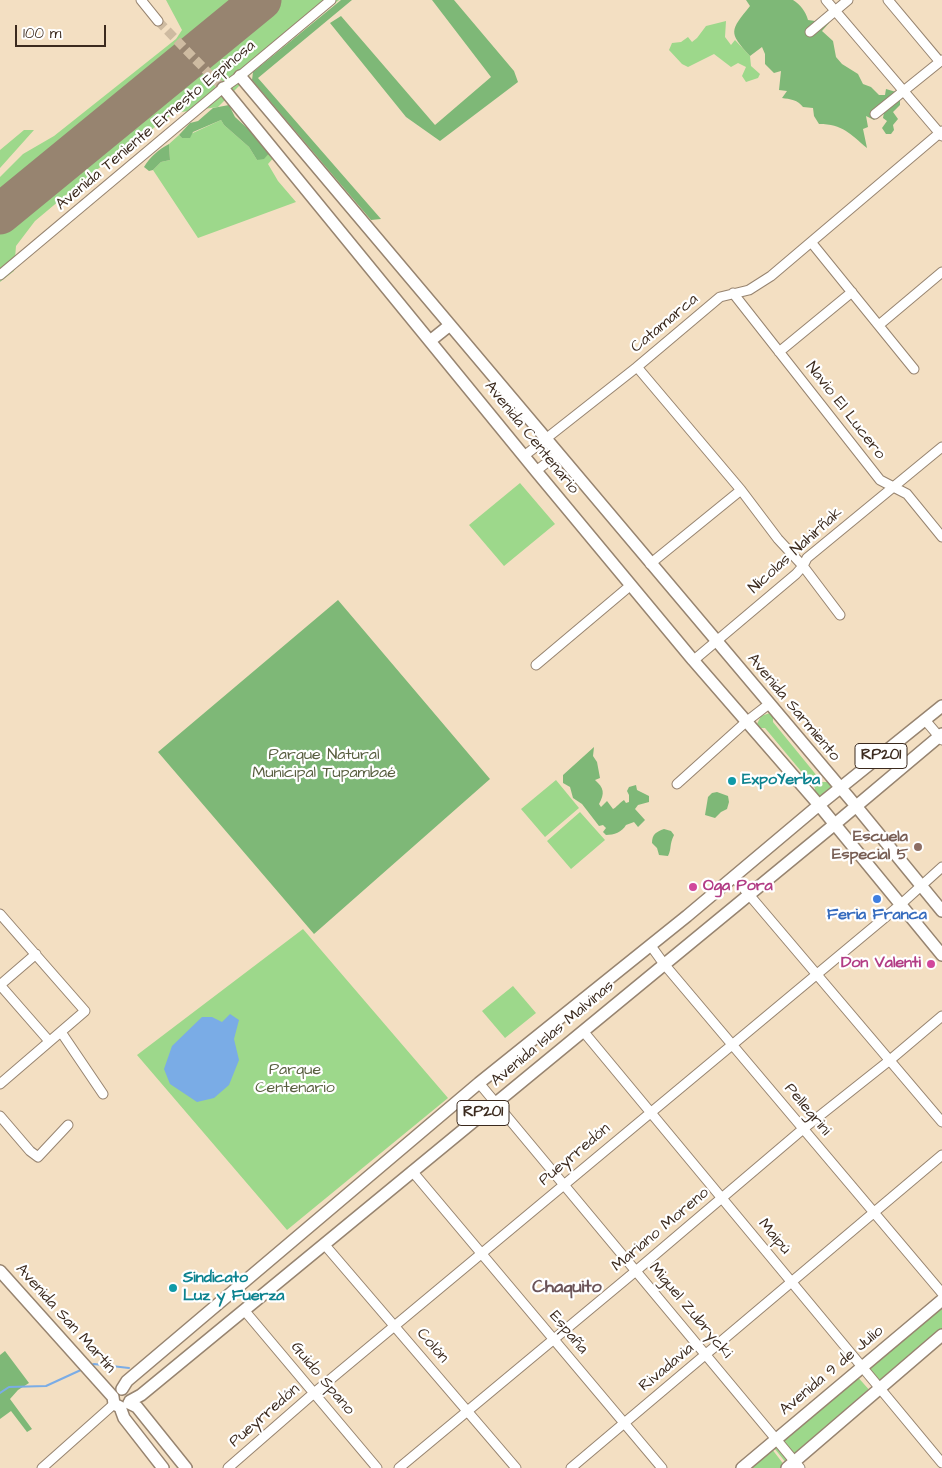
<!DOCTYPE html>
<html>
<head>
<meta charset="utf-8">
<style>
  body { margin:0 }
  #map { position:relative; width:942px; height:1468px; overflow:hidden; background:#f3dfc2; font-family:"Architects Daughter",sans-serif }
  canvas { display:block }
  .scale { position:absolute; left:15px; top:25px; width:91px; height:22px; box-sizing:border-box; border:2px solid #3b2a1e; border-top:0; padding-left:6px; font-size:15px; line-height:18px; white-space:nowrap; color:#3b2a1e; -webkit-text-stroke:4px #fff; paint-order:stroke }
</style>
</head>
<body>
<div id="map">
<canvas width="942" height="1468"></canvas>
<div class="scale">100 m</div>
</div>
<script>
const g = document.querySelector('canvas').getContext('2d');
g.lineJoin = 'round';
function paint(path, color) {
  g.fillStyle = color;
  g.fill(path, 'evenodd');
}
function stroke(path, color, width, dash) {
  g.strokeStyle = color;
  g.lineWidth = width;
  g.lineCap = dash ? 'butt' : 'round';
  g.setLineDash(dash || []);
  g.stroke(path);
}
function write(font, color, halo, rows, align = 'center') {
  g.font = font + ' "Architects Daughter",sans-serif';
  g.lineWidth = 4.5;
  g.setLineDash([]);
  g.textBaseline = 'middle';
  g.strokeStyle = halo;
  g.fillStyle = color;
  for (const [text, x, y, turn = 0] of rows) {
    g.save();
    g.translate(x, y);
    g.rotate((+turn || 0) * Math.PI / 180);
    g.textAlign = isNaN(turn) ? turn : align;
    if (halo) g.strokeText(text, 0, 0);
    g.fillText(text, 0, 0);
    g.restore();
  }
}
paint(new Path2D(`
  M166,0H339L253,72L218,107L174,113L91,174L35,221L16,246L14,271L0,282V177L23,154L54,136L176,39L182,30Z
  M726,21L725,37L731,45L735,40L750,56L751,66L760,74L758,78L746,82L742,76L746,67L738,63L731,67L714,54L688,67L682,64L669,50L672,43L681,42L688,37L692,42L697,38L706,26Z
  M221,120L224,125L249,147L257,160L271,151L276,155L268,164L278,181L296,202L198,238L153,170L161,162L170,160L169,144L179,135L182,138Z
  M24,130H34L0,168V150Z
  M520,483L555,524L504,566L469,525Z
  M770,713L773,715V722L822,782H828L831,786L830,790L821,797L817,796L814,793L815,788L765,728H761L757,724L761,716Z
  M556,780L579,808L545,837L521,809Z
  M580,812L605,840L571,869L547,841Z
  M303,929L448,1098L287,1230L137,1055Z
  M513,986L536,1013L505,1038L482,1011Z
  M942,1305V1335L882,1386L865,1367Z
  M855,1374L872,1393L787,1464L770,1443Z
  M768,1444L785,1466L783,1468H739Z`), '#9dd88b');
paint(new Path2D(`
  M341,0H352L258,78L381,219L371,220L252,80L253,72Z
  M432,0H454L514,71L518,82L440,141L406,117L330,23L341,16L435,125L491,77Z
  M746,0H793C800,4 806,12 808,20L829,23L822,31L833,41L836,57L842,64L858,74L863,84L871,87L879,95H885L886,89L896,92L900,100V105L893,112L898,119L893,125L894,130L891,134H886L882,128L887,121L883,118L884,112L874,120L866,116L868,127L863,129L867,148C850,134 843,124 819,124L814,116L813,108L803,107C798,100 790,99 782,98L787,91L779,90L781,71L774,73L765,64V54L762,47L750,56C728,32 730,31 750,6Z
  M229,105L235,117L246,127L261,135L271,151L264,159L257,160L249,147L224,125L221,120L193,132L190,138H182L179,135L190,123L198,121L213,108Z
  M169,144L170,160L161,162L153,170L149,171L144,167C151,156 158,150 169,144Z
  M338,600L490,779L314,934L158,752Z
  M594,747L593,756L597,762L600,778L595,780C604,788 605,793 599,804L601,807L607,801L613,809C617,807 619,803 624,800L626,803L629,802V795L627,791L629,787L636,785L637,790L649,796V802L638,805L635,809L645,820L638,827L634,822L626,825C622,832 614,835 606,835L603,832L606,828L603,825L599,826L582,804L573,798L570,787L563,783V775Z
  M717,792L728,796L729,802L727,809L721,812L715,818L705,815L708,797L712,793Z
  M664,829L671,831L674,835C669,845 672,848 668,856L659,855L657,848L652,843C652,834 656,832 664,829Z
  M5,1351L29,1383L18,1390L10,1399L32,1429L27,1432L11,1411L0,1419V1355Z`), '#7eb877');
paint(new Path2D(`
  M230,1014L239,1020L234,1039L239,1060L229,1085L214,1098L197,1102L170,1084L164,1069L172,1046L202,1017H212L222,1022Z`), '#7aace6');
stroke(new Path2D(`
  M90,1366L94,1364L129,1368
  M0,1393L9,1387L46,1386L83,1369`), '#7aace6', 2);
stroke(new Path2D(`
  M0,214L261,0`), '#978470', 41);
stroke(new Path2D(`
  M158,21L223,88`), '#cebba1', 9, [9, 4.5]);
const minor = new Path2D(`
  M141,0L158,21
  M826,0L942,136
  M888,0L940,62
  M810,32L848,0
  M875,114L942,60
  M811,242L914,369
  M0,275L223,88L240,76L331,0
  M733,293L880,480L907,494L942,537
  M879,325L942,272
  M779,352L852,292
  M524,456L637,367
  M536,471L558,454
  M650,564L741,490
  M840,615L803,566L778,539L741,490L637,367L720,297L749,290L771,276L942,131
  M694,660L796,574L803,566L807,558L942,447
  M536,665L631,585
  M925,720L942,740
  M677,784L747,721L769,704
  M734,877L942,1122
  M0,914L85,1011L0,1084
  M651,946L664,964L942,1293
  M0,985L49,1041
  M0,985L36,954
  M583,1031L942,1463
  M61,1032L103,1094
  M479,1083L800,1468
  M0,1116L30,1151L38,1157L68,1125
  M412,1171L662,1468
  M324,1244L516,1468
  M244,1310L377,1468
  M42,1468L114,1404
  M228,1468L314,1393L732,1045L900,905L942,867
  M399,1468L637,1270L803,1129L890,1060L942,1016
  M571,1468L942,1155`);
const major = new Path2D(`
  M240,76L856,806L942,911
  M223,88L536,471L693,660L819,805L942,955
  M430,341L450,325
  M0,1271L113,1397L114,1404L120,1407
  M122,1389L127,1381L479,1083L687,916L819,805L942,706
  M130,1401L141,1395L835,824L942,734
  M129,1403L137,1407L186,1468
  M120,1407L124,1418L163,1468
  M742,1468L942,1300
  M787,1468L942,1335`);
stroke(minor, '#978470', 11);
stroke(major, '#978470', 14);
stroke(minor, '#fff', 9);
stroke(major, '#fff', 11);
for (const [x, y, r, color] of [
  [732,781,5,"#0f9aa8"],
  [918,847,5,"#8d6e63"],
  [693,887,5,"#d1479c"],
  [877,899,5,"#3f7fe0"],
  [931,964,5,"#d1479c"],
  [173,1288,5,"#0f9aa8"]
]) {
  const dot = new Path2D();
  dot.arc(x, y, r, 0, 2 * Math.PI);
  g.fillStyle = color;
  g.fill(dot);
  stroke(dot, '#fff', 2);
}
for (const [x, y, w] of [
  [881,756,52],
  [483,1113,52]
]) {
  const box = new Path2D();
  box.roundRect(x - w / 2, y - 12.5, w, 25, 4);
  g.fillStyle = '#fff';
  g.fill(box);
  stroke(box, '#3b2a1e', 1);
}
write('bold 15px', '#3b2a1e', null, [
  ["RP201",881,756],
  ["RP201",483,1113]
]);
write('16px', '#3b2a1e', '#fff', [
  ["Avenida Teniente Ernesto Espinosa",156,126,-40],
  ["Catamarca",665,324,-40],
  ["Navio El Lucero",845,411,52],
  ["Avenida Centenario",531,438,51],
  ["Nicolas Nahirñak",796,551,-42],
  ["Avenida Sarmiento",793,708,50],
  ["Avenida Islas Malvinas",553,1034,-40],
  ["Pellegrini",807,1110,50],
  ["Pueyrredón",575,1155,-40],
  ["Mariano Moreno",661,1230,-40],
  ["Maipú",774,1237,50],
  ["Miguel Zubrycki",690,1311,50],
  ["Avenida San Martín",65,1319,48],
  ["España",568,1333,50],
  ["Colón",432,1346,49],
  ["Rivadavia",667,1368,-40],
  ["Avenida 9 de Julio",832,1371,-40],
  ["Guido Spano",322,1379,50],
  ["Pueyrredón",265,1416,-41]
]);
write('16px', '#585e3f', '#fff', [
  ["Parque Natural",324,756],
  ["Municipal Tupambaé",324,774],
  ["Parque",295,1071],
  ["Centenario",295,1089]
]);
write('bold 16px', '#0d838f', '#fff', [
  ["ExpoYerba",742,781],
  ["Sindicato",183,1279],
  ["Luz y Fuerza",183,1297]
], 'left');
write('bold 16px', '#785e54', '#fff', [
  ["Escuela",908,838],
  ["Especial 5",908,856]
], 'right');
write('bold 16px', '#b23c85', '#fff', [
  ["Oga Pora",703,887],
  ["Don Valenti",921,964,"right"]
], 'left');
write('bold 16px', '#366cbe', '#fff', [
  ["Feria Franca",877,916]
]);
write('bold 18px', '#6b5458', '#fff', [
  ["Chaquito",567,1288]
]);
</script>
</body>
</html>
